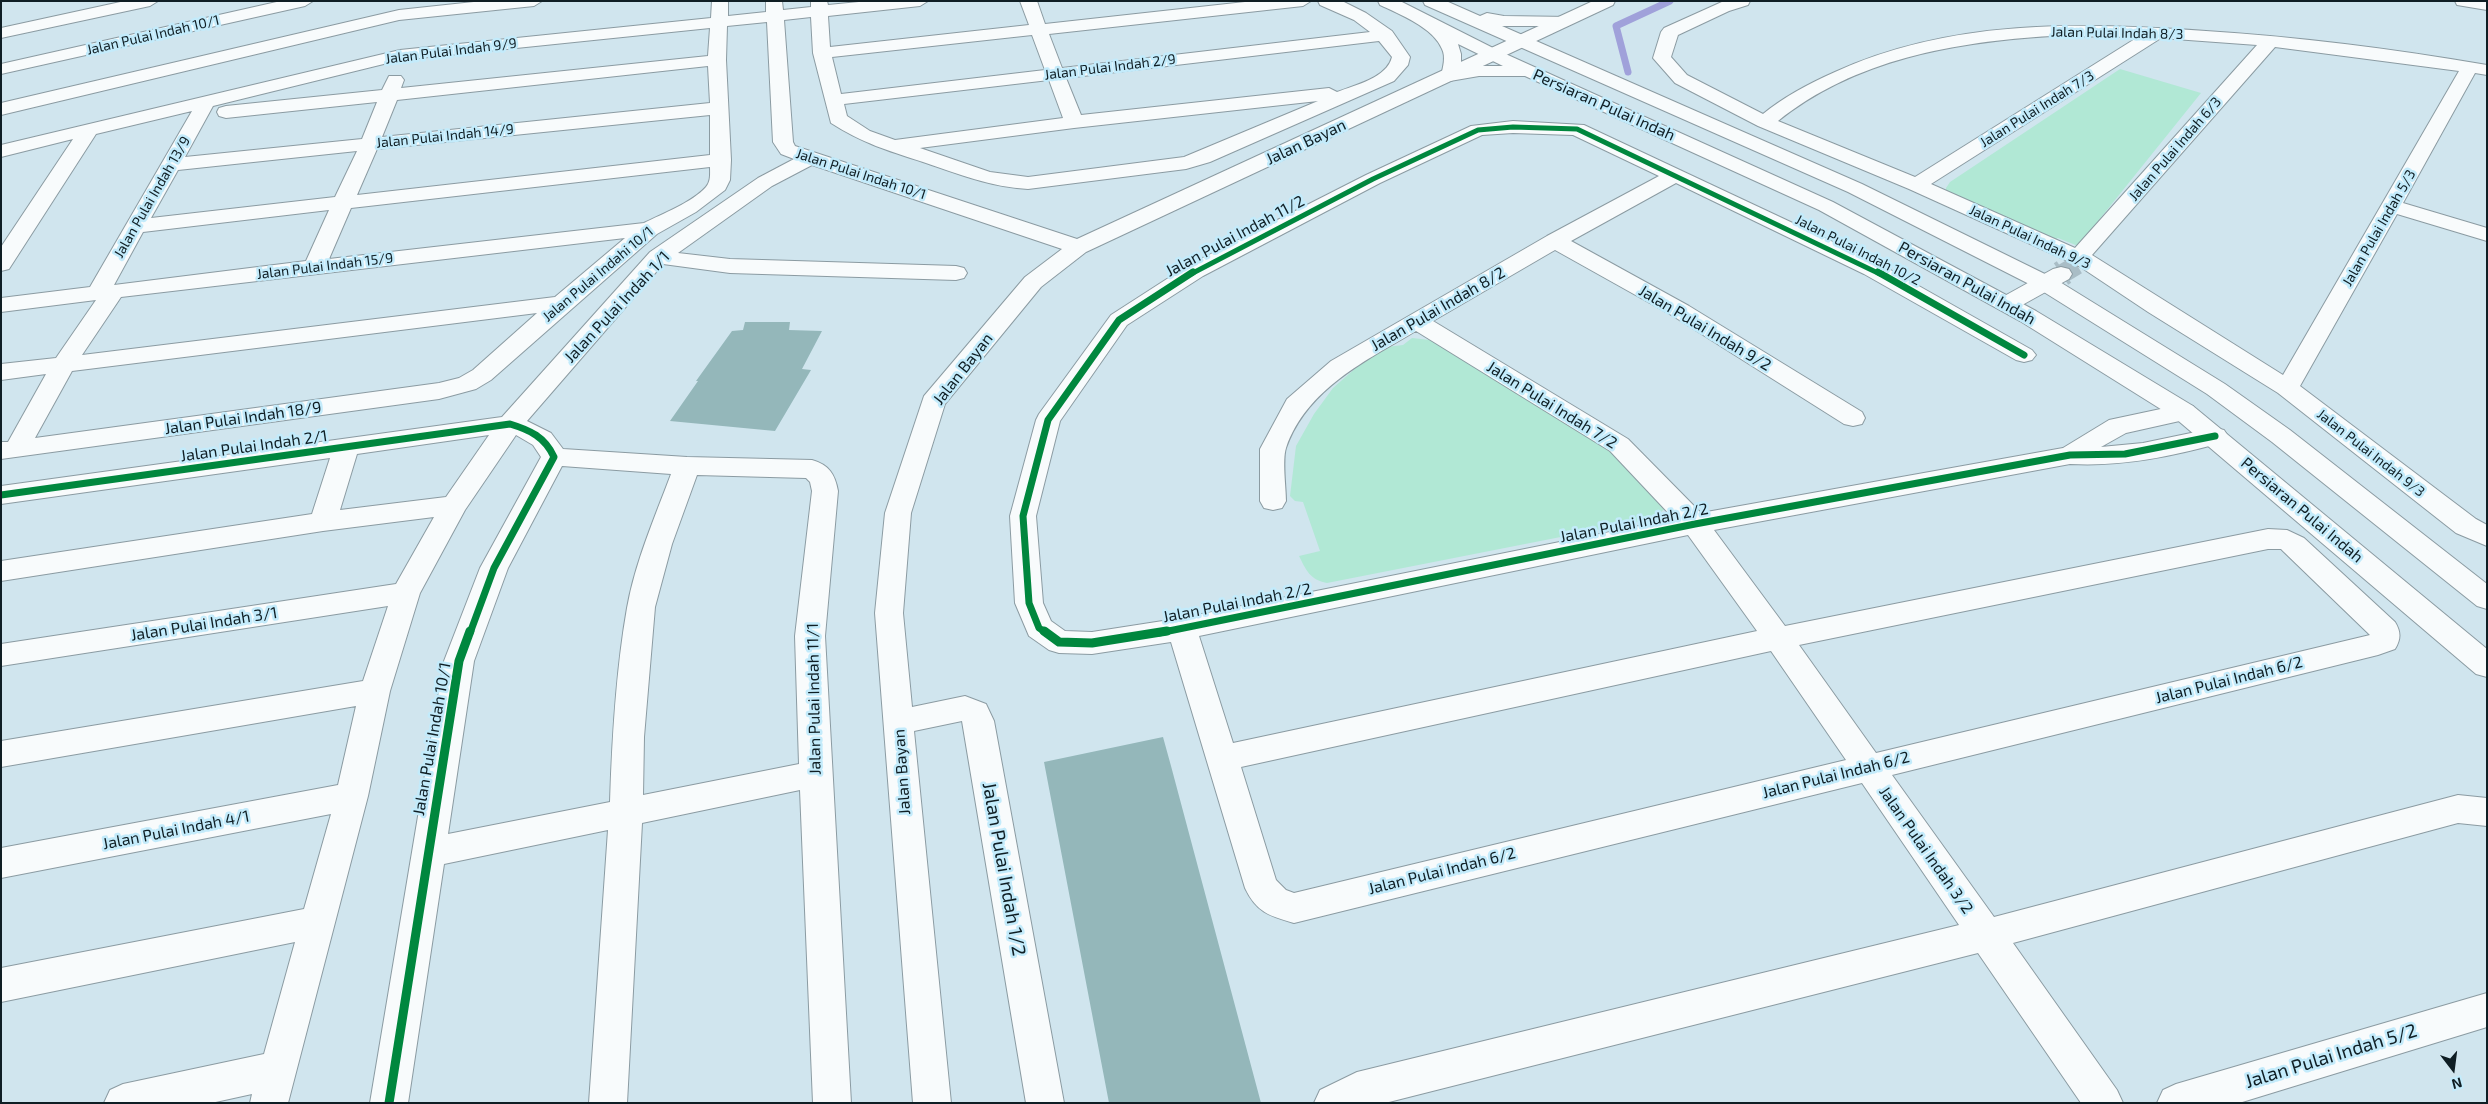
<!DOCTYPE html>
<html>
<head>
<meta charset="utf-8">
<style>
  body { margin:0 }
  #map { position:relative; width:2488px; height:1104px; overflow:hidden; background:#d0e5ee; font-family:"Exo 2",sans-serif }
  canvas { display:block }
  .frame { position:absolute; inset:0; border:2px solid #0f1e24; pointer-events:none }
  .north { position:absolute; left:2428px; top:1044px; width:50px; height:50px; -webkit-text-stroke:4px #c3ebfb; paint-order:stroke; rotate:165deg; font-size:14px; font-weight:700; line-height:20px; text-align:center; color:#0f1e24 }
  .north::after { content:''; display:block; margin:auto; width:18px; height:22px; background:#0f1e24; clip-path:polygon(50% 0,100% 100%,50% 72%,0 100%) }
</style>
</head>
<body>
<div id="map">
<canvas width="2488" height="1104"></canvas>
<div class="frame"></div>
<div class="north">N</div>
</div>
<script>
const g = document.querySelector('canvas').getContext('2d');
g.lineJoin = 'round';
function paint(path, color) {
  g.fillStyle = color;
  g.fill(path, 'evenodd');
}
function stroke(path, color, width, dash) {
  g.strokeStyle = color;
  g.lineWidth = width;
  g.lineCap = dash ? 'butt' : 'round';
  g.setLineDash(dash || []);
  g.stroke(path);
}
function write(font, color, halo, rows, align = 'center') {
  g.font = font + ' "Exo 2",sans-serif';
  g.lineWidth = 5;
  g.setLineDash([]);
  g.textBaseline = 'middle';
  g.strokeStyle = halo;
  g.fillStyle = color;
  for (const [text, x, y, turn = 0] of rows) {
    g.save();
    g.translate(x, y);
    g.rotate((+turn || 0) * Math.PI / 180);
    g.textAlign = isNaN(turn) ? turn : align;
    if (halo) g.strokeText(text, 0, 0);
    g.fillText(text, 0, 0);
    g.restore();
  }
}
paint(new Path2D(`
  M2120,69L2201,93L2078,246L2058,238L2053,241L1946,193V188L1950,182Z
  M1412,338L1430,340L1443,344L1618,456L1666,508L1652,519L1327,583C1310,580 1306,570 1299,556L1320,551L1303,502L1295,501L1290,496L1296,446L1314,414L1333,388L1358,366L1387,347L1403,345Z`), '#b1e8d5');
stroke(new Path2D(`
  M1628,72L1616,26L1670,1`), '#a0a1da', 7);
paint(new Path2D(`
  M745,322H790L789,330L822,331L802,369L811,370L775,431L670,421L698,381H696L732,331L743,330Z
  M1163,737L1171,766L1261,1103H1109L1044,762Z`), '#94b7ba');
stroke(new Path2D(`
  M2062,274L2077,265`), '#a9bdc6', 19, [19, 9]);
stroke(new Path2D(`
  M2061,274L2064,272`), '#a9bdc6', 26, [26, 12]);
const minor = new Path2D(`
  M125,1H158L150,6L1,38V28Z
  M281,1H313L305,6L1,74V64Z
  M483,1H542L534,6L399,20L1,115V103L399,10Z
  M712,1H728V16L766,12V1H782L783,10L811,7V1H827L828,5L869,1H928L920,6L828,16L830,47L1029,25L1020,1H1037L1045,24L1254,1H1311L1303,6L1049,34L1062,68L1370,32L1354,20L1320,5L1318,1H1342L1366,13L1392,31L1410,57L1408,65L1394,81L1210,162L1186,169L1028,189C991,187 958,174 923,162C889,151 862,143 831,123L813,53L811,17L784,20L793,142L795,146L1077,239L1593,1H1615L1613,5L1086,252L1041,287L945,404L911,513L903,613L912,707L965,696L986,704L994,721L1064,1103H1026L962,721L914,731L951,1103H913L875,613L885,513L924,396L1025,277L1062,249L812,165L772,186L678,253L730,259L956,266L964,268L967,273L964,278L956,280L730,273L663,264L527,421L551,433L563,449L687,457L812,460C829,465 835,474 838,491L825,636L851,1103H813L800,790L642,823L627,1103H589L608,830L444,864L408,1103H370L444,661L480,568L541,457L533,445L516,435L465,510L420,593L390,691L368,796L288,1103H250L252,1094L211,1103H104L110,1090L123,1084L264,1054L295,942L1,1002V968L304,909L331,814L1,878V848L338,785L356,706L1,767V741L363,681L388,606L1,666V644L396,584L434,517L323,531L1,581V561L312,514L330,458L1,504V486L502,417L650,252L758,178L794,159L781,154L773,142L767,22L727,26L726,60L731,160L730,180L725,190L696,212L657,234L491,380L476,389L439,399L1,459V442H8L46,374L1,380V364L56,358L96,300L1,312V298L90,287L192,111L96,134L9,269L1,271V247L73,139L1,157V145L400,50L711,18ZM710,28L708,56L401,88L404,80L401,76H389L382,90L226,106L219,108L217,112L219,116L226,118L377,102L362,139L185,157L213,106L400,60ZM1032,35L1045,70L841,94L832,57ZM1379,41L1392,57C1387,78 1355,85 1337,92L1329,88L1081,115L1066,78ZM708,66L710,103L382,137L397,100ZM1049,80L1063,118L895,140L870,131L847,116L844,104ZM1318,101L1184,157L1028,177L990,172L920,148L1074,128ZM710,115V155L357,195L377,149ZM357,151L335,197L151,218L178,170ZM710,167C710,174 711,181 706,187C693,202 662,214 644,223L329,259L351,208ZM329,210L306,261L114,285L143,232ZM625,238L555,297L82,355L121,297ZM537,313L473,370L459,378L439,383L35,438L72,371ZM489,435L446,497L340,510L357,454ZM562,466L671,474C655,517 635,562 627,608C616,670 612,739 610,802L448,834L474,661L508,568ZM697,475L806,478L810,482L812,491L795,636L799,764L643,795L644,737L655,607L672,544Z
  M1724,1H1750L1748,5L1729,11L1678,35L1671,57L1687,75L1763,114C1785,96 1810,83 1835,72C1951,19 2080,22 2206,31C2300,37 2394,49 2487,65V75L2475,73L2403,203L2487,228V241L2397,214L2300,386L2476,519L2487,525V546L2456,533L2278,393L2148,312L2079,266L1909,189L1758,126L1675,83L1653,58L1661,32L1664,28ZM2051,36L2138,37L1915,177L1778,121C1855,59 1955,42 2051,36ZM2161,38L2257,45L2075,248L1931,184ZM2275,47L2459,71L2283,375L2092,255Z
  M2455,1H2487V10L2457,5Z
  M1513,121L1584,125L1880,264L2032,350L2036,355L2032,360L2024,362L2016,360L1864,274L1676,183L1571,241L1689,306L1862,412L1865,418L1862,424L1853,426L1844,424L1673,316L1555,250L1433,321L1628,439L1701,513L2063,448L2109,420L2184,404L2193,406L2196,412L2193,418L2126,433L2101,447L2143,443L2215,428L2224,430L2228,436L2224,442C2174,456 2122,467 2070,464L1714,530L1785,626L2268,529L2287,530L2304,538L2395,622C2401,632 2401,639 2395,649L2378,655L1892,775L1994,917L2458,795L2487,798V826L2458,823L2013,943L2117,1090L2123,1103H2081L1978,953L1385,1103H1314L1320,1090L1357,1072L1959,925L1862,783L1294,923C1270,916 1257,913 1245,888L1171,642L1092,654L1059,653L1049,650L1029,636L1015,603L1010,516L1036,420L1039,414L1111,315L1187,266L1366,175L1471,126ZM1513,133L1573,135L1659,176L1547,236L1331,361L1287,399L1260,449V501L1264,508L1273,510L1282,508L1286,501C1286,487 1282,460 1286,448C1306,389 1367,360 1416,331L1610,451L1674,519L1182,618L1092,632L1065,631L1051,621L1043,603L1036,516L1060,421L1127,325L1203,276L1380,183L1482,135ZM1688,535L1757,631L1233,743L1199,636ZM2268,549H2281L2284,552L2370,635L1876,753L1799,645ZM1771,651L1846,760L1294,893L1286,890L1276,880L1241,767Z
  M2061,267L2069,269L2072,274L2069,279L2015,309L2007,311L1999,309L1996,304L1999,299L2053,269Z
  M2487,993V1027L2239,1103H2157L2163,1090L2176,1084Z`);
const major = new Path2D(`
  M1378,1H1400L1499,51L1833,202L2036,311L2193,406L2487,649V677L2476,674L2175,418L2020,321L1819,210L1525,76H1479L1450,81L1444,80L1441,76C1443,67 1446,57 1442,49C1434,28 1399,14 1380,5ZM1458,44L1503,66H1479L1461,69V54Z
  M1423,1H1446L1480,16L1487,13L1504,16L1569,17L1572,21L1569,25L1563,26H1502L1862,184L2055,279L2225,384L2290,430L2487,584V609L2477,606L2272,442L2207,394L2039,289L1848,192L1425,5Z`);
stroke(minor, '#8b9ba2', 2);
stroke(major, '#8b9ba2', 2);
paint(minor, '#f8fbfc');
paint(major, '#f8fbfc');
stroke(new Path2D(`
  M1191,274L1373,179L1478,130L1513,127L1577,129L1880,274`), '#00873e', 5);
stroke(new Path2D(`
  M1878,272L2024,355
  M1,495L510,424C530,430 545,437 554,457L494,568L470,633
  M1046,633L1039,628L1029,603L1023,516L1048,420L1119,320L1193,272
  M1159,633L1695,524L2070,455L2125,454L2215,436`), '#00873e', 7);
stroke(new Path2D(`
  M1044,631L1059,642L1092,643L1167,631
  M389,1103L459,661L470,631`), '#00873e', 9);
write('14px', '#0f1e24', '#c3ebfb', [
  ["Jalan Pulai Indah 8/3",2117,33,1],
  ["Jalan Pulai Indah 10/1",153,35,-13],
  ["Jalan Pulai Indah 9/9",451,51,-7],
  ["Jalan Pulai Indah 2/9",1110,67,-7],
  ["Jalan Pulai Indah 7/3",2037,109,-32],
  ["Jalan Pulai Indah 14/9",445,136,-6],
  ["Jalan Pulai Indah 6/3",2175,149,-49],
  ["Jalan Pulai Indah 10/1",861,174,18],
  ["Jalan Pulai Indah 13/9",152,197,-60],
  ["Jalan Pulai Indah 5/3",2379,228,-60],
  ["Jalan Pulai Indah 9/3",2030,237,25],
  ["Jalan Pulai Indah 10/2",1858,250,27],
  ["Jalan Pulai Indah 15/9",325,266,-7],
  ["Jalan Pulai Indahi 10/1",598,274,-40],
  ["Jalan Pulai Indah 9/3",2371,453,38]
]);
write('16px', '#0f1e24', '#c3ebfb', [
  ["Persiaran Pulai Indah",1604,105,24],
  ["Jalan Bayan",1306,142,-25],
  ["Jalan Pulai Indah 11/2",1235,236,-28],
  ["Persiaran Pulai Indah",1967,283,29],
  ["Jalan Pulai Indah 1/1",617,307,-47],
  ["Jalan Pulai Indah 8/2",1438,309,-30],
  ["Jalan Pulai Indah 9/2",1705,328,31],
  ["Jalan Bayan",963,369,-52],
  ["Jalan Pulai Indah 7/2",1552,405,32],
  ["Jalan Pulai Indah 18/9",243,418,-8],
  ["Jalan Pulai Indah 2/1",254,446,-8],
  ["Persiaran Pulai Indah",2302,510,40],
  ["Jalan Pulai Indah 2/2",1634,523,-11],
  ["Jalan Pulai Indah 2/2",1237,603,-11],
  ["Jalan Pulai Indah 3/1",204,624,-9],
  ["Jalan Pulai Indah 6/2",2229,680,-14],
  ["Jalan Pulai Indah 11/1",814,699,-91],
  ["Jalan Pulai Indah 10/1",432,739,-80],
  ["Jalan Bayan",902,772,-94],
  ["Jalan Pulai Indah 6/2",1836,775,-14],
  ["Jalan Pulai Indah 4/1",176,830,-11],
  ["Jalan Pulai Indah 3/2",1926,850,55],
  ["Jalan Pulai Indah 6/2",1442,871,-14]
]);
write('19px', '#0f1e24', '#c3ebfb', [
  ["Jalan Pulai Indah 1/2",1004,869,80],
  ["Jalan Pulai Indah 5/2",2331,1056,-17]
]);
</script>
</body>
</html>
